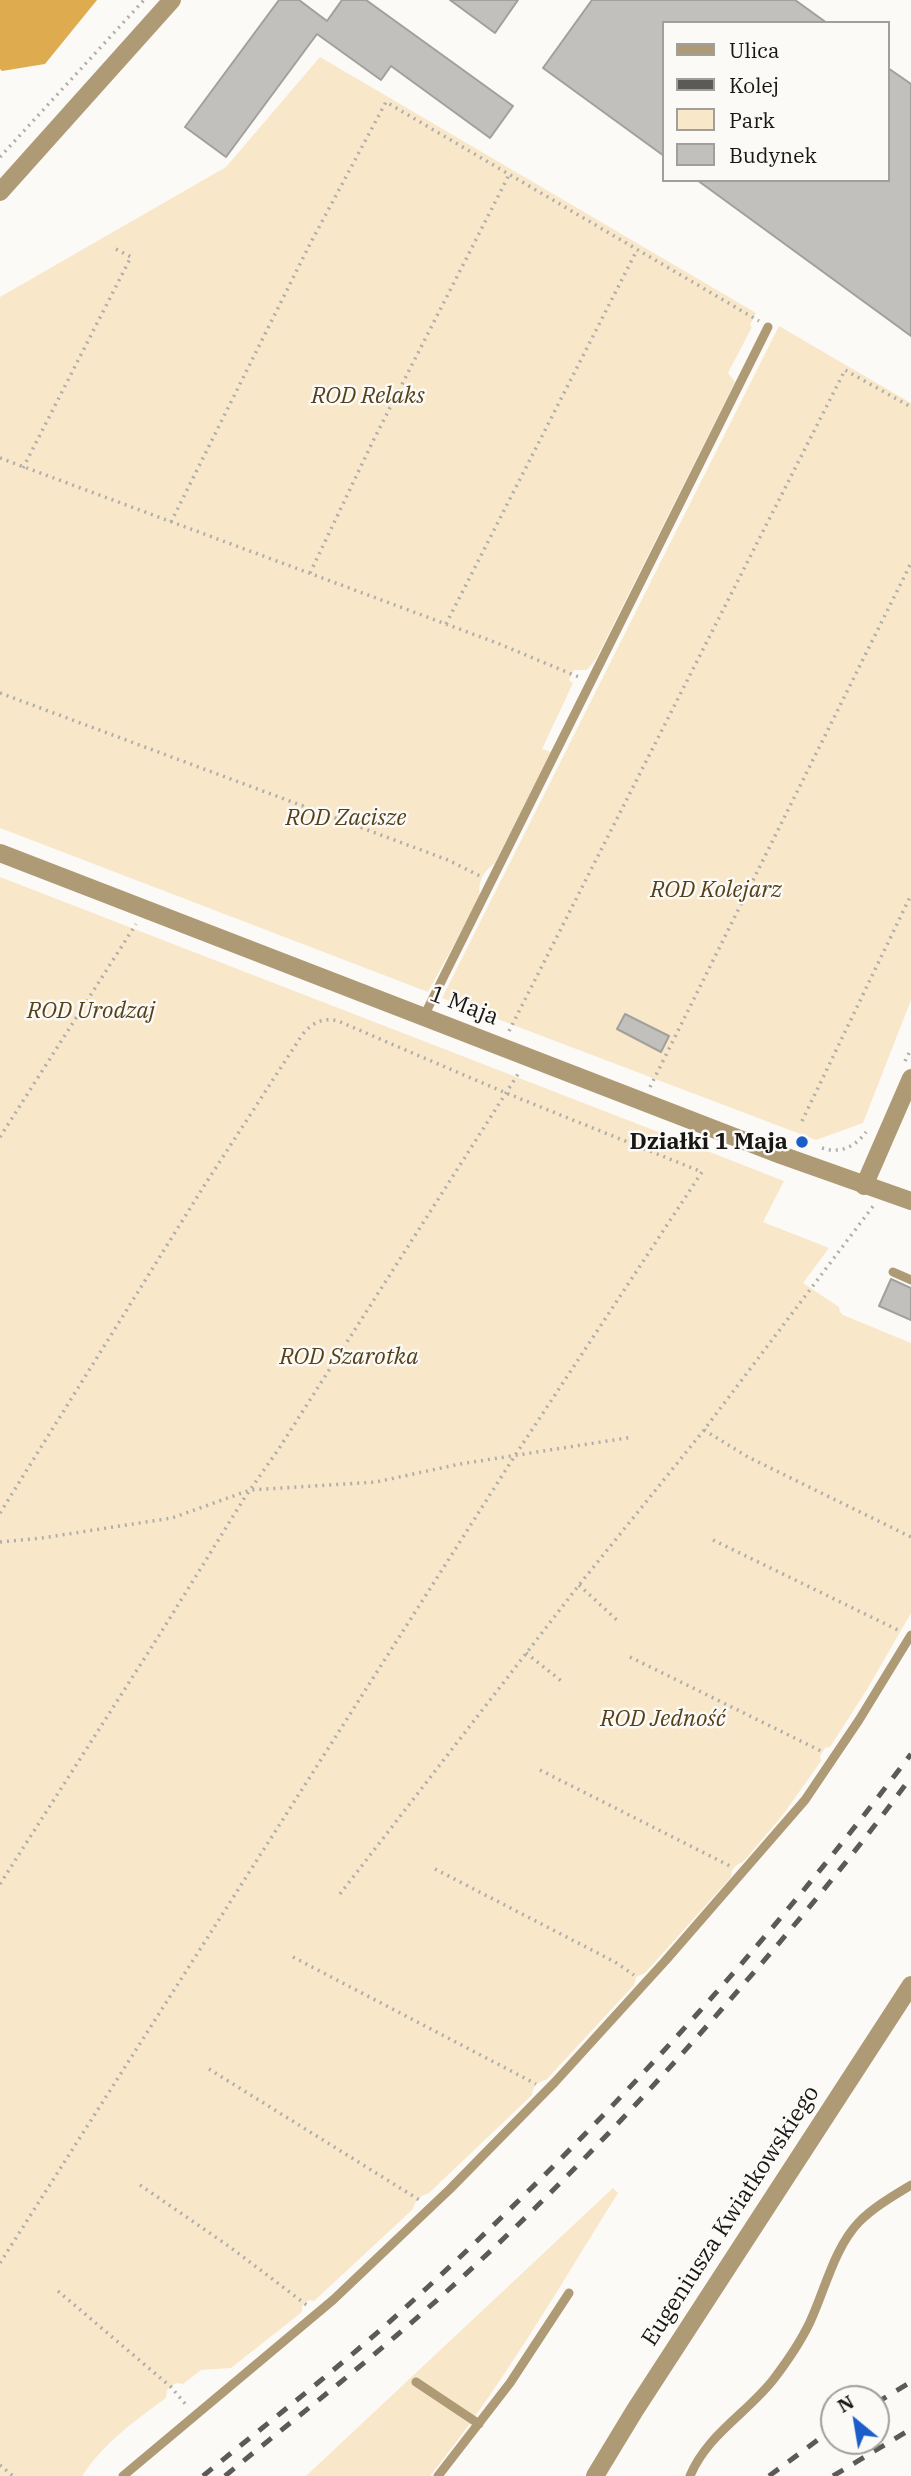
<!DOCTYPE html>
<html>
<head>
<meta charset="utf-8">
<style>
  body { margin:0 }
  #map { position:relative; width:911px; height:2476px; overflow:hidden; background:#fcfaf6; font-family:"IBM Plex Serif",serif }
  canvas { display:block }
  .legend { position:absolute; left:662px; top:21px; width:228px; height:161px; box-sizing:border-box; background:#fcfaf6; border:2px solid #a19f9c; margin:0; padding:9px 12px; list-style:none; font-size:21px; color:#181716 }
  .legend li { display:flex; align-items:center; gap:14px; height:35px }
  .legend b { width:35px; border:2px solid #a19f9c }
  .north { position:absolute; left:820px; top:2385px; width:70px; height:70px; box-sizing:border-box; background:#fcfaf6; border:2px solid #a19f9c; border-radius:50%; rotate:330deg; font-size:19px; font-weight:700; line-height:28px; text-align:center; color:#181716 }
  .north::after { content:''; display:block; margin:auto; width:24px; height:32px; background:#1b5eca; clip-path:polygon(50% 0,100% 100%,50% 72%,0 100%) }
</style>
</head>
<body>
<div id="map">
<canvas width="911" height="2476"></canvas>
<ul class="legend">
<li><b style="height:9px;background:#af9a76"></b>Ulica</li>
<li><b style="height:9px;background:#5c5a59"></b>Kolej</li>
<li><b style="height:19px;background:#f9e7c9"></b>Park</li>
<li><b style="height:19px;background:#c2c0bc"></b>Budynek</li>
</ul>
<div class="north">N</div>
</div>
<script>
const g = document.querySelector('canvas').getContext('2d');
g.lineJoin = 'round';
function paint(path, color) {
  g.fillStyle = color;
  g.fill(path, 'evenodd');
}
function stroke(path, color, width, dash) {
  g.strokeStyle = color;
  g.lineWidth = width;
  g.lineCap = dash ? 'butt' : 'round';
  g.setLineDash(dash || []);
  g.stroke(path);
}
function write(font, color, halo, rows, align = 'center') {
  g.font = font + ' "IBM Plex Serif",serif';
  g.lineWidth = 5;
  g.setLineDash([]);
  g.textBaseline = 'middle';
  g.strokeStyle = halo;
  g.fillStyle = color;
  for (const [text, x, y, turn = 0] of rows) {
    g.save();
    g.translate(x, y);
    g.rotate((+turn || 0) * Math.PI / 180);
    g.textAlign = isNaN(turn) ? turn : align;
    if (halo) g.strokeText(text, 0, 0);
    g.fillText(text, 0, 0);
    g.restore();
  }
}
paint(new Path2D(`
  M320,57L756,313L750,325L752,327L728,373L735,382L596,659L587,670H574L569,680L573,683L542,749L551,752L495,863C482,873 478,881 480,897L428,992L0,828V297L226,167Z
  M779,326L911,403V1000L863,1123L816,1140L442,998Z
  M0,877L661,1133L659,1139L676,1145L679,1140L784,1181L763,1222L829,1248L803,1283L839,1307L840,1312L843,1315L911,1343V1613L866,1691L830,1747L825,1748L820,1756L821,1761L782,1816L743,1862C736,1864 731,1869 731,1877L645,1973L636,1977L634,1985L546,2080C537,2082 533,2086 532,2095L429,2193C420,2196 415,2200 413,2209L314,2301L309,2300L302,2306V2312L231,2368L201,2370L183,2384L176,2383L167,2390L166,2398C134,2421 104,2443 82,2476H0Z
  M613,2188L618,2193C558,2289 501,2388 430,2476H306Z`), '#f9e7c9');
paint(new Path2D(`
  M0,0H97L45,64L2,71L0,69Z`), '#deac4f');
const building = new Path2D(`
  M279,0H299L327,21L342,0H366L513,106L490,138L391,66L381,80L317,34L226,157L185,127Z
  M450,0H518L495,33Z
  M592,0H795L827,23H664V156L543,68Z
  M888,68L911,84V336L697,180H888Z
  M625,1014L669,1036L661,1052L617,1029Z
  M891,1279L911,1288V1320L879,1306Z`);
paint(building, '#c2c0bc');
stroke(building, '#a2a09d', 2);
stroke(new Path2D(`
  M0,157L144,0
  M0,458L497,643L581,678
  M23,468L131,257L112,247
  M171,522L310,244L386,102L759,321
  M310,573L373,441L509,175
  M446,624L637,250
  M0,693L448,860L480,876
  M509,1031L845,370L911,407
  M905,1061L911,1049
  M650,1087L911,563
  M802,1121L911,895
  M0,1137L136,924
  M822,1148C840,1154 855,1147 866,1132
  M704,1430L748,1457L911,1537
  M0,1513L204,1186L302,1035C312,1023 322,1017 338,1021L506,1093L702,1172L514,1457L0,2263
  M713,1540L900,1631
  M0,1542L42,1538L172,1518L250,1490L376,1482L460,1464L633,1437
  M579,1585L619,1622
  M526,1653L564,1683
  M630,1657L823,1752
  M540,1770L732,1867
  M435,1869L615,1962L634,1975
  M0,1884L160,1634L245,1497L278,1450L520,1071
  M340,1894L579,1585L704,1430L874,1205
  M293,1957L536,2084
  M209,2069L421,2201
  M140,2185L230,2247L308,2306
  M58,2291L171,2387L187,2406
  M0,2465L13,2476`), '#afaeab', 3.5, [2, 5]);
stroke(new Path2D(`
  M424,1016L768,327
  M893,1272L911,1280
  M416,2382L479,2424
  M123,2476L333,2300L450,2189L555,2082L666,1960L805,1800L859,1720L911,1635
  M438,2476L510,2383L569,2293
  M690,2476C707,2435 746,2414 773,2380C786,2363 801,2341 810,2322C825,2290 834,2248 859,2222C874,2207 893,2196 911,2185`), '#af9a76', 9);
stroke(new Path2D(`
  M864,1186L911,1078`), '#af9a76', 18);
stroke(new Path2D(`
  M0,192L172,0
  M0,853L781,1155L911,1201
  M595,2476L635,2410L911,1985`), '#af9a76', 18);
stroke(new Path2D(`
  M876,2403L911,2382
  M203,2476C264,2426 327,2377 386,2325C579,2152 755,1961 911,1754
  M225,2476C282,2429 341,2383 397,2335C513,2236 620,2125 721,2010C787,1935 852,1858 911,1777
  M769,2476L834,2428
  M833,2476L911,2429`), '#5c5a59', 5, [12, 12]);
for (const [x, y, r, color] of [
  [802,1142,7,"#1b5eca"]
]) {
  const dot = new Path2D();
  dot.arc(x, y, r, 0, 2 * Math.PI);
  g.fillStyle = color;
  g.fill(dot);
  stroke(dot, '#fcfaf6', 2.5);
}
write('italic 23px', '#554019', '#fcfaf6', [
  ["ROD Relaks",368,396],
  ["ROD Zacisze",346,818],
  ["ROD Kolejarz",716,890],
  ["ROD Urodzaj",91,1011],
  ["ROD Szarotka",349,1357],
  ["ROD Jedność",663,1719]
]);
write('23px', '#181716', '#fcfaf6', [
  ["1 Maja",464,1006,21],
  ["Eugeniusza Kwiatkowskiego",731,2216,-57]
]);
write('bold 23px', '#181716', '#fcfaf6', [
  ["Działki 1 Maja",788,1142]
], 'right');
</script>
</body>
</html>
